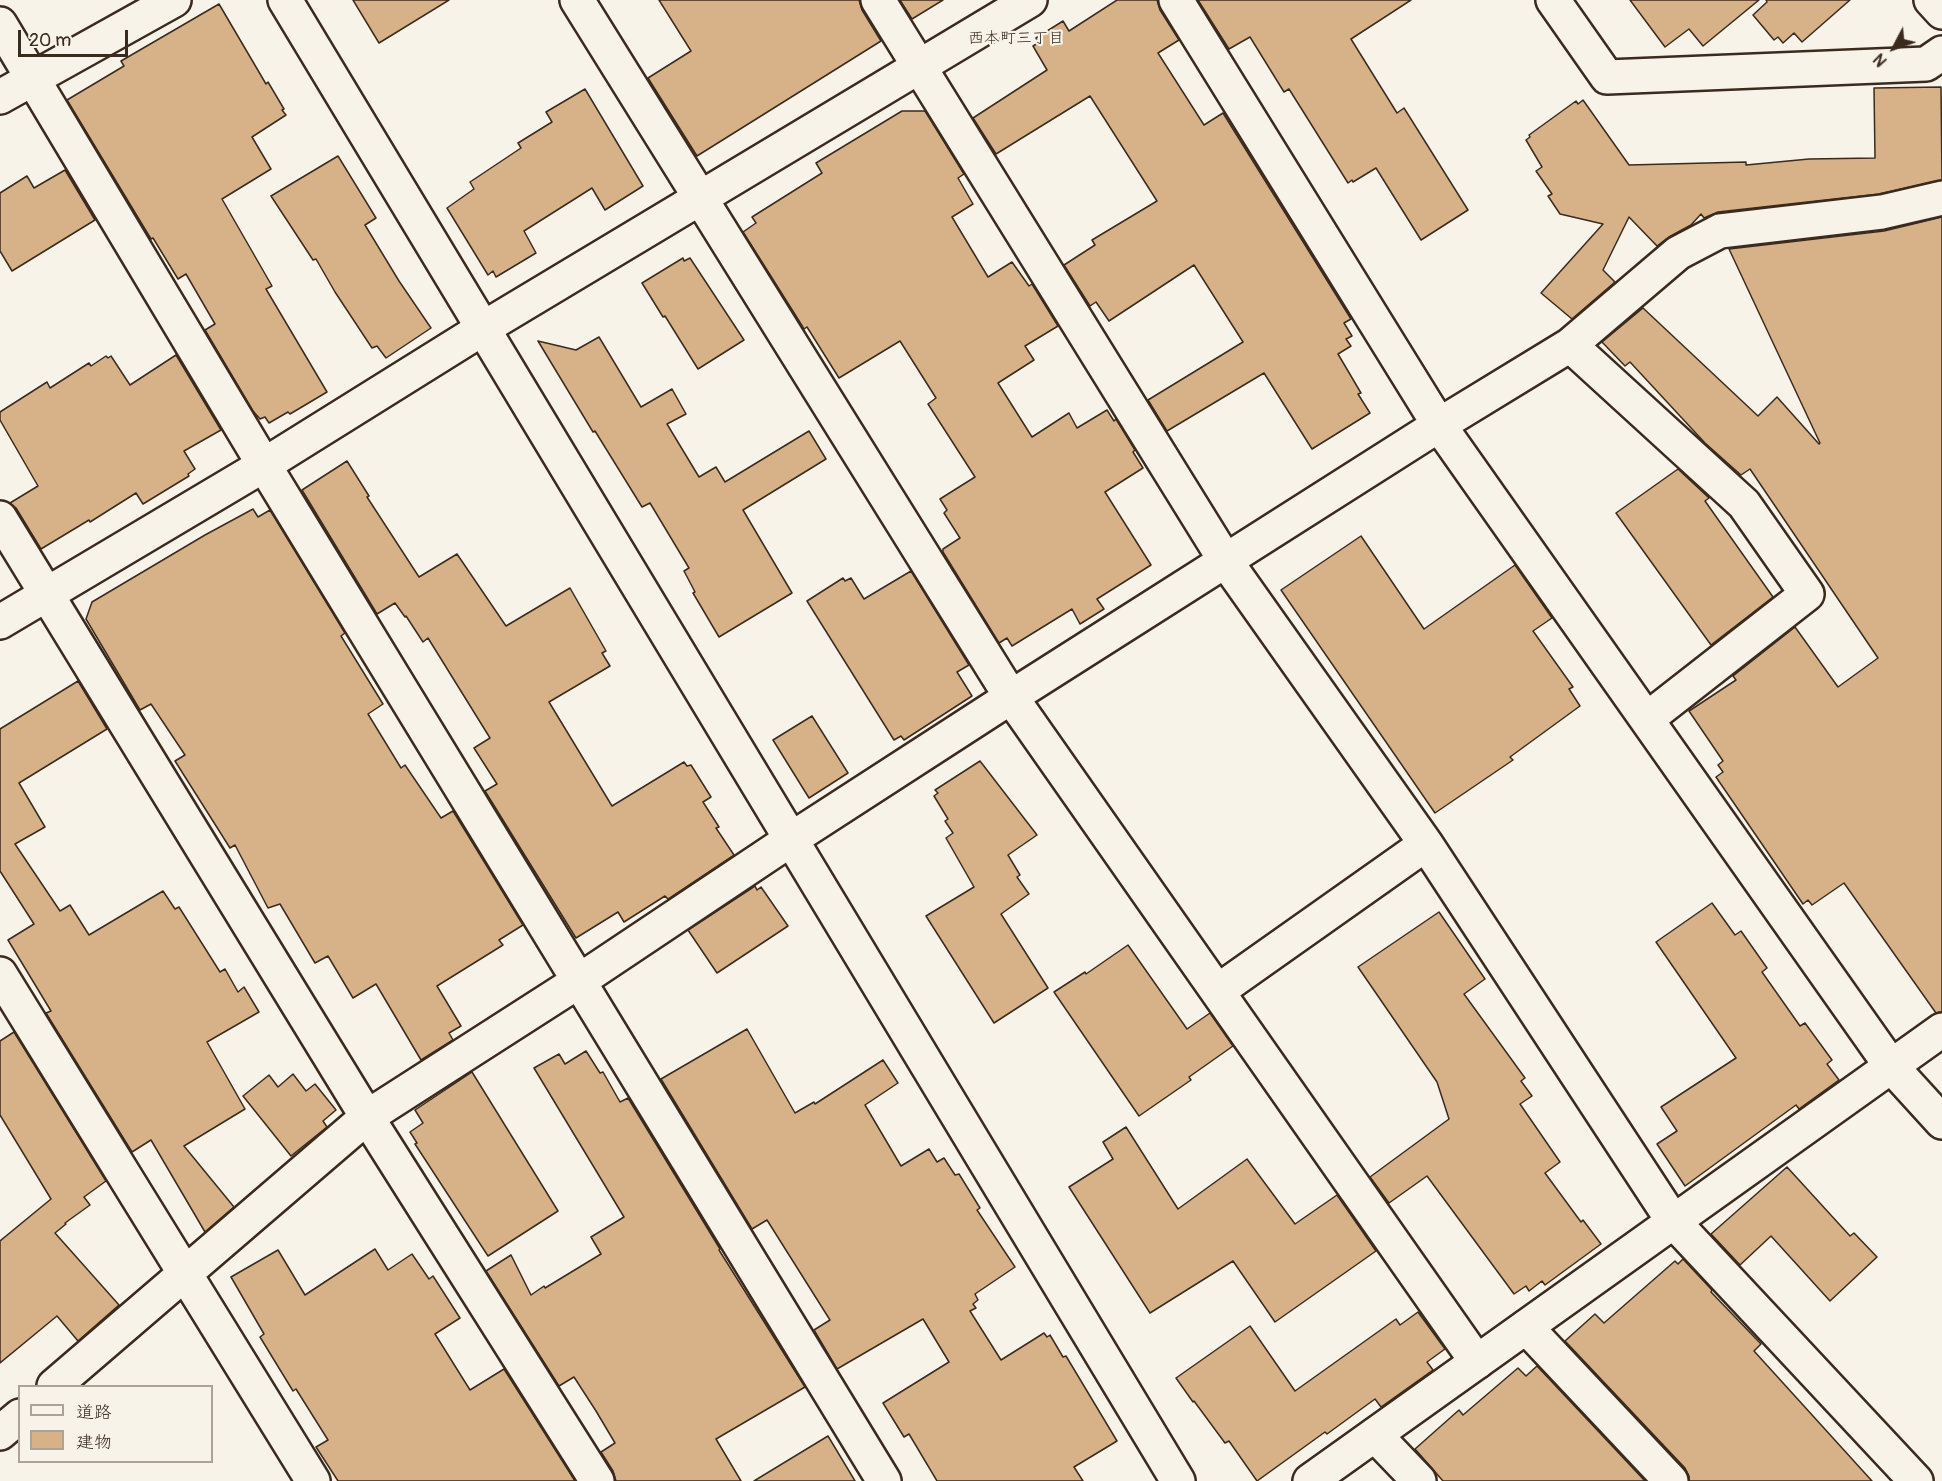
<!DOCTYPE html>
<html>
<head>
<meta charset="utf-8">
<style>
  body { margin:0 }
  #map { position:relative; width:1942px; height:1481px; overflow:hidden; background:#f7f3e8; font-family:Pangolin,"Klee One",sans-serif }
  canvas { display:block }
  .legend { position:absolute; left:18px; top:1385px; width:195px; height:78px; box-sizing:border-box; background:#f7f3e8; border:2px solid #aca397; margin:0; padding:8px 10px; list-style:none; font-size:18px; color:#3b2a1e }
  .legend li { display:flex; align-items:center; gap:12px; height:30px }
  .legend b { width:30px; border:2px solid #aca397 }
  .north { position:absolute; left:1864px; top:18px; width:60px; height:60px; -webkit-text-stroke:4px #f7f3e8; paint-order:stroke; rotate:229deg; font-size:16px; font-weight:700; line-height:24px; text-align:center; color:#3b2a1e }
  .north::after { content:''; display:block; margin:auto; width:21px; height:27px; background:#3b2a1e; clip-path:polygon(50% 0,100% 100%,50% 72%,0 100%) }
  .scale { position:absolute; left:18px; top:30px; width:110px; height:27px; box-sizing:border-box; border:3px solid #3b2a1e; border-top:0; padding-left:8px; font-size:18px; line-height:21px; white-space:nowrap; color:#3b2a1e; -webkit-text-stroke:4px #f7f3e8; paint-order:stroke }
</style>
</head>
<body>
<div id="map">
<canvas width="1942" height="1481"></canvas>
<ul class="legend">
<li><b style="height:8px;background:#f7f3e8"></b>道路</li>
<li><b style="height:16px;background:#d7b188"></b>建物</li>
</ul>
<div class="north">N</div>
<div class="scale">20 m</div>
</div>
<script>
const g = document.querySelector('canvas').getContext('2d');
g.lineJoin = 'round';
function paint(path, color) {
  g.fillStyle = color;
  g.fill(path, 'evenodd');
}
function stroke(path, color, width, dash) {
  g.strokeStyle = color;
  g.lineWidth = width;
  g.lineCap = dash ? 'butt' : 'round';
  g.setLineDash(dash || []);
  g.stroke(path);
}
function write(font, color, halo, rows, align = 'center') {
  g.font = font + ' Pangolin,"Klee One",sans-serif';
  g.lineWidth = 4.5;
  g.setLineDash([]);
  g.textBaseline = 'middle';
  g.strokeStyle = halo;
  g.fillStyle = color;
  for (const [text, x, y, turn = 0] of rows) {
    g.save();
    g.translate(x, y);
    g.rotate((+turn || 0) * Math.PI / 180);
    g.textAlign = isNaN(turn) ? turn : align;
    if (halo) g.strokeText(text, 0, 0);
    g.fillText(text, 0, 0);
    g.restore();
  }
}
const building = new Path2D(`
  M353,0H449L379,43Z
  M659,0H859L862,10L881,41L697,156L648,78L691,51Z
  M900,0H943L912,19Z
  M1117,0H1157L1160,10L1179,40L1158,53L1204,125L1223,113L1351,319L1344,323L1352,336L1346,339L1351,346L1338,354L1361,393L1358,394L1370,413L1312,449L1264,373L1167,431L1148,400L1243,342L1194,265L1109,321L1096,302L1090,306L1064,265L1095,245L1092,240L1157,201L1090,96L996,154L973,118L1047,70L1033,46L1038,43L1036,38L1063,21L1069,31Z
  M1198,0H1411L1351,39L1397,113L1404,108L1468,210L1421,240L1376,168L1353,182L1352,180L1348,183L1289,89L1284,92L1250,37L1229,49Z
  M1630,0H1759L1703,46L1689,29L1665,47Z
  M1766,0H1850L1802,42L1794,33L1783,43L1778,37L1774,40L1753,15L1767,2Z
  M219,4L266,84L268,82L284,109L282,110L286,115L252,137L271,169L222,199L272,286L266,289L327,392L290,414L288,412L269,423L265,417L260,419L253,411L205,330L215,324L186,274L178,279L153,238L151,239L67,100L124,66L121,61Z
  M1941,87L1942,180L1879,194L1718,212L1704,218L1701,214L1691,225L1669,237L1657,246L1629,217L1603,270L1615,282L1572,319L1541,293L1603,224L1560,214L1548,196L1552,194L1536,171L1542,167L1526,140L1530,137L1529,135L1576,101L1578,104L1583,100L1629,165L1746,162V165L1809,159L1875,158L1874,88Z
  M585,89L643,186L605,210L592,188L524,231L536,253L496,277L493,271L488,275L447,208L474,189L470,182L521,148L518,143L552,122L546,112Z
  M902,111H925L964,174L958,178L973,204L952,217L988,277L1012,262L1029,286L1032,284L1058,326L1025,346L1034,360L998,383L1032,437L1069,413L1077,428L1107,410L1114,421L1116,419L1135,450L1133,452L1143,468L1105,492L1151,565L1097,599L1104,609L1080,624L1072,609L1012,646L1007,638L999,643L943,552V549L960,538L944,513L947,510L940,499L975,477L928,404L936,398L900,341L839,378L807,327L804,329L796,316L743,232L756,223L752,217L822,173L816,163Z
  M338,156L376,218L365,225L399,281L431,328L386,358L377,346L372,348L335,292L316,259L313,260L271,196Z
  M65,170L95,220L12,271L0,251V193L27,176L34,188Z
  M1942,217V1012L1936,1013L1844,883L1812,905L1808,900L1803,904L1716,777L1723,772L1718,765L1723,761L1689,711L1736,680L1733,676L1795,627L1838,687L1878,658L1750,469L1741,475L1705,443L1630,362L1625,366L1602,342L1643,308L1758,416L1777,397L1819,444L1820,443L1729,249L1884,231Z
  M683,258L684,261L690,258L744,340L698,369L665,316L663,317L642,283Z
  M599,337L641,407L672,389L686,414L667,424L699,477L716,467L725,482L809,431L826,459L743,510L792,593L719,637L693,593L695,592L684,571L689,568L650,503L642,507L595,431L593,432L538,341L576,350Z
  M176,355L221,430L184,451L195,469L188,474L189,476L143,504L136,493L90,522L89,520L41,549L16,508L10,503L38,486L0,420V412L47,382L50,388L89,363L91,366L106,356L108,358L111,356L130,385Z
  M347,461L369,496L367,497L419,577L457,554L506,626L570,588L606,651L602,653L610,666L549,702L612,806L684,762L687,766L691,765L711,797L703,802L719,827L716,828L734,855L668,899L665,896L624,922L618,912L576,938L485,791L497,784L474,748L490,738L428,638L423,642L406,616L405,617L395,603L377,614L302,490Z
  M1678,469L1709,498L1705,501L1773,597L1711,645L1616,513Z
  M253,509L258,517L270,510L345,633L341,636L383,704L368,714L401,768L405,765L441,818L453,811L523,925L499,940L503,945L437,986L461,1026L449,1033L453,1040L421,1060L376,984L353,998L328,956L315,963L280,904L268,908L235,845L230,848L175,761L185,755L151,704L140,710L86,619L92,602L205,535Z
  M1361,536L1424,629L1515,565L1552,618L1533,631L1573,687L1569,689L1580,706L1510,757L1513,760L1435,813L1281,590Z
  M911,571L969,665L957,672L972,696L904,740L901,736L894,740L807,601L843,578L845,581L851,578L864,599Z
  M78,681L107,729L19,783L45,827L15,844L60,911L70,905L89,935L163,891L175,909L179,907L220,972L225,969L238,992L244,987L259,1012L207,1042L245,1109L184,1146L234,1207L205,1232L151,1140L132,1152L46,1013L51,1011L8,940L34,924L0,871V729Z
  M812,716L848,773L809,798L773,740Z
  M980,761L1037,835L1008,855L1020,875L1017,877L1029,894L1001,914L1048,988L994,1023L926,916L974,887L946,838L953,833L945,821L948,819L934,796L938,793L935,790Z
  M755,886L757,890L761,887L788,926L717,973L688,930Z
  M1712,903L1735,935L1741,931L1767,968L1762,972L1800,1026L1805,1023L1832,1060L1827,1064L1839,1080L1799,1109L1796,1105L1685,1186L1657,1144L1677,1131L1661,1107L1736,1058L1656,942Z
  M1439,912L1485,979L1464,994L1525,1078L1521,1081L1532,1096L1520,1104L1560,1162L1545,1173L1581,1222L1583,1220L1601,1244L1545,1285L1542,1281L1529,1291L1526,1286L1514,1294L1427,1176L1389,1203L1370,1177L1449,1119L1437,1082L1358,967Z
  M1128,945L1187,1029L1210,1013L1233,1046L1189,1077L1191,1080L1139,1116L1054,992L1085,972L1086,974Z
  M747,1029L795,1113L814,1102L815,1104L883,1060L898,1083L865,1105L901,1166L929,1149L937,1162L944,1158L955,1175L959,1174L980,1208L977,1210L1015,1267L975,1294L978,1300L973,1304L976,1308L970,1311L1001,1360L1044,1333L1047,1337L1050,1335L1063,1357L1066,1356L1117,1441L1074,1467L1083,1481H937L909,1434L904,1437L883,1403L949,1362L923,1319L837,1369L814,1330L830,1320L767,1220L752,1229L661,1079Z
  M14,1032L106,1181L84,1197L90,1205L65,1223L66,1224L55,1233L119,1305L78,1341L57,1316L0,1363V1241L51,1199L0,1115V1041Z
  M586,1051L600,1073L603,1072L620,1102L628,1098L720,1249L719,1250L805,1387L716,1439L741,1481H616L613,1471L601,1452L615,1443L596,1411L574,1377L559,1386L486,1271L511,1255L531,1295L544,1286L545,1288L601,1254L591,1237L624,1217L534,1068L559,1054L565,1064Z
  M472,1072L558,1211L488,1256L415,1144L417,1143L410,1132L423,1123L415,1110Z
  M293,1074L306,1091L315,1084L336,1110L323,1121L327,1127L291,1156L243,1096L269,1075L278,1087Z
  M1126,1127L1178,1209L1247,1159L1295,1224L1337,1195L1376,1251L1275,1322L1233,1261L1150,1313L1069,1187L1113,1159L1103,1142Z
  M1787,1167L1850,1236L1854,1233L1877,1257L1830,1301L1771,1236L1740,1265L1711,1234Z
  M375,1249L388,1270L412,1254L429,1279L433,1276L460,1318L435,1334L470,1390L504,1369L575,1481H338L316,1447L328,1440L296,1389L293,1391L260,1337L264,1334L231,1277L278,1250L305,1295Z
  M1683,1259L1712,1290L1711,1292L1761,1344L1754,1351L1872,1481H1689V1476L1685,1468L1565,1341L1595,1314L1604,1323L1675,1261L1678,1264Z
  M1418,1312L1445,1349L1427,1362L1433,1370L1381,1407L1375,1399L1327,1434L1325,1432L1257,1481L1229,1441L1225,1443L1194,1401L1193,1402L1176,1378L1250,1326L1295,1391L1396,1319L1400,1325Z
  M1537,1366L1645,1481H1443L1415,1449L1459,1410L1463,1415L1518,1368L1526,1376Z
  M828,1436L855,1481H754Z`);
paint(building, '#d7b188');
stroke(building, '#3b2a1e', 1.5);
const street = new Path2D(`
  M285,0L1178,1481
  M577,0L1011,697L1477,1362
  M878,0L1225,560L1426,844L1673,1221L1916,1481
  M1176,0L1439,425L1891,1066L1942,1122
  M1553,0L1607,77L1926,64L1942,53
  M0,24L264,465L884,1481
  M0,97L174,0
  M1570,345L1744,504L1807,594L1647,719
  M0,518L367,1117L597,1481
  M0,974L313,1481
  M1218,991L1426,844
  M1526,1327L1671,1481
  M54,1386L367,1117L579,981L790,840L1011,697L1439,425L1570,345L1678,253L1720,231L1882,212L1942,198
  M0,1433L20,1416
  M1375,1435L1419,1481`);
const secondary = new Path2D(`
  M0,622L264,465L482,329L1030,0
  M1310,1481L1942,1030`);
const primary = new Path2D(`
  M1931,0L1942,12`);
stroke(street, '#3b2a1e', 38);
stroke(secondary, '#3b2a1e', 38);
stroke(primary, '#3b2a1e', 38);
stroke(street, '#f7f3e8', 33);
stroke(secondary, '#f7f3e8', 33);
stroke(primary, '#f7f3e8', 33);
write('16px', '#3b2a1e', '#f7f3e8', [
  ["西本町三丁目",1016,39]
]);
</script>
</body>
</html>
